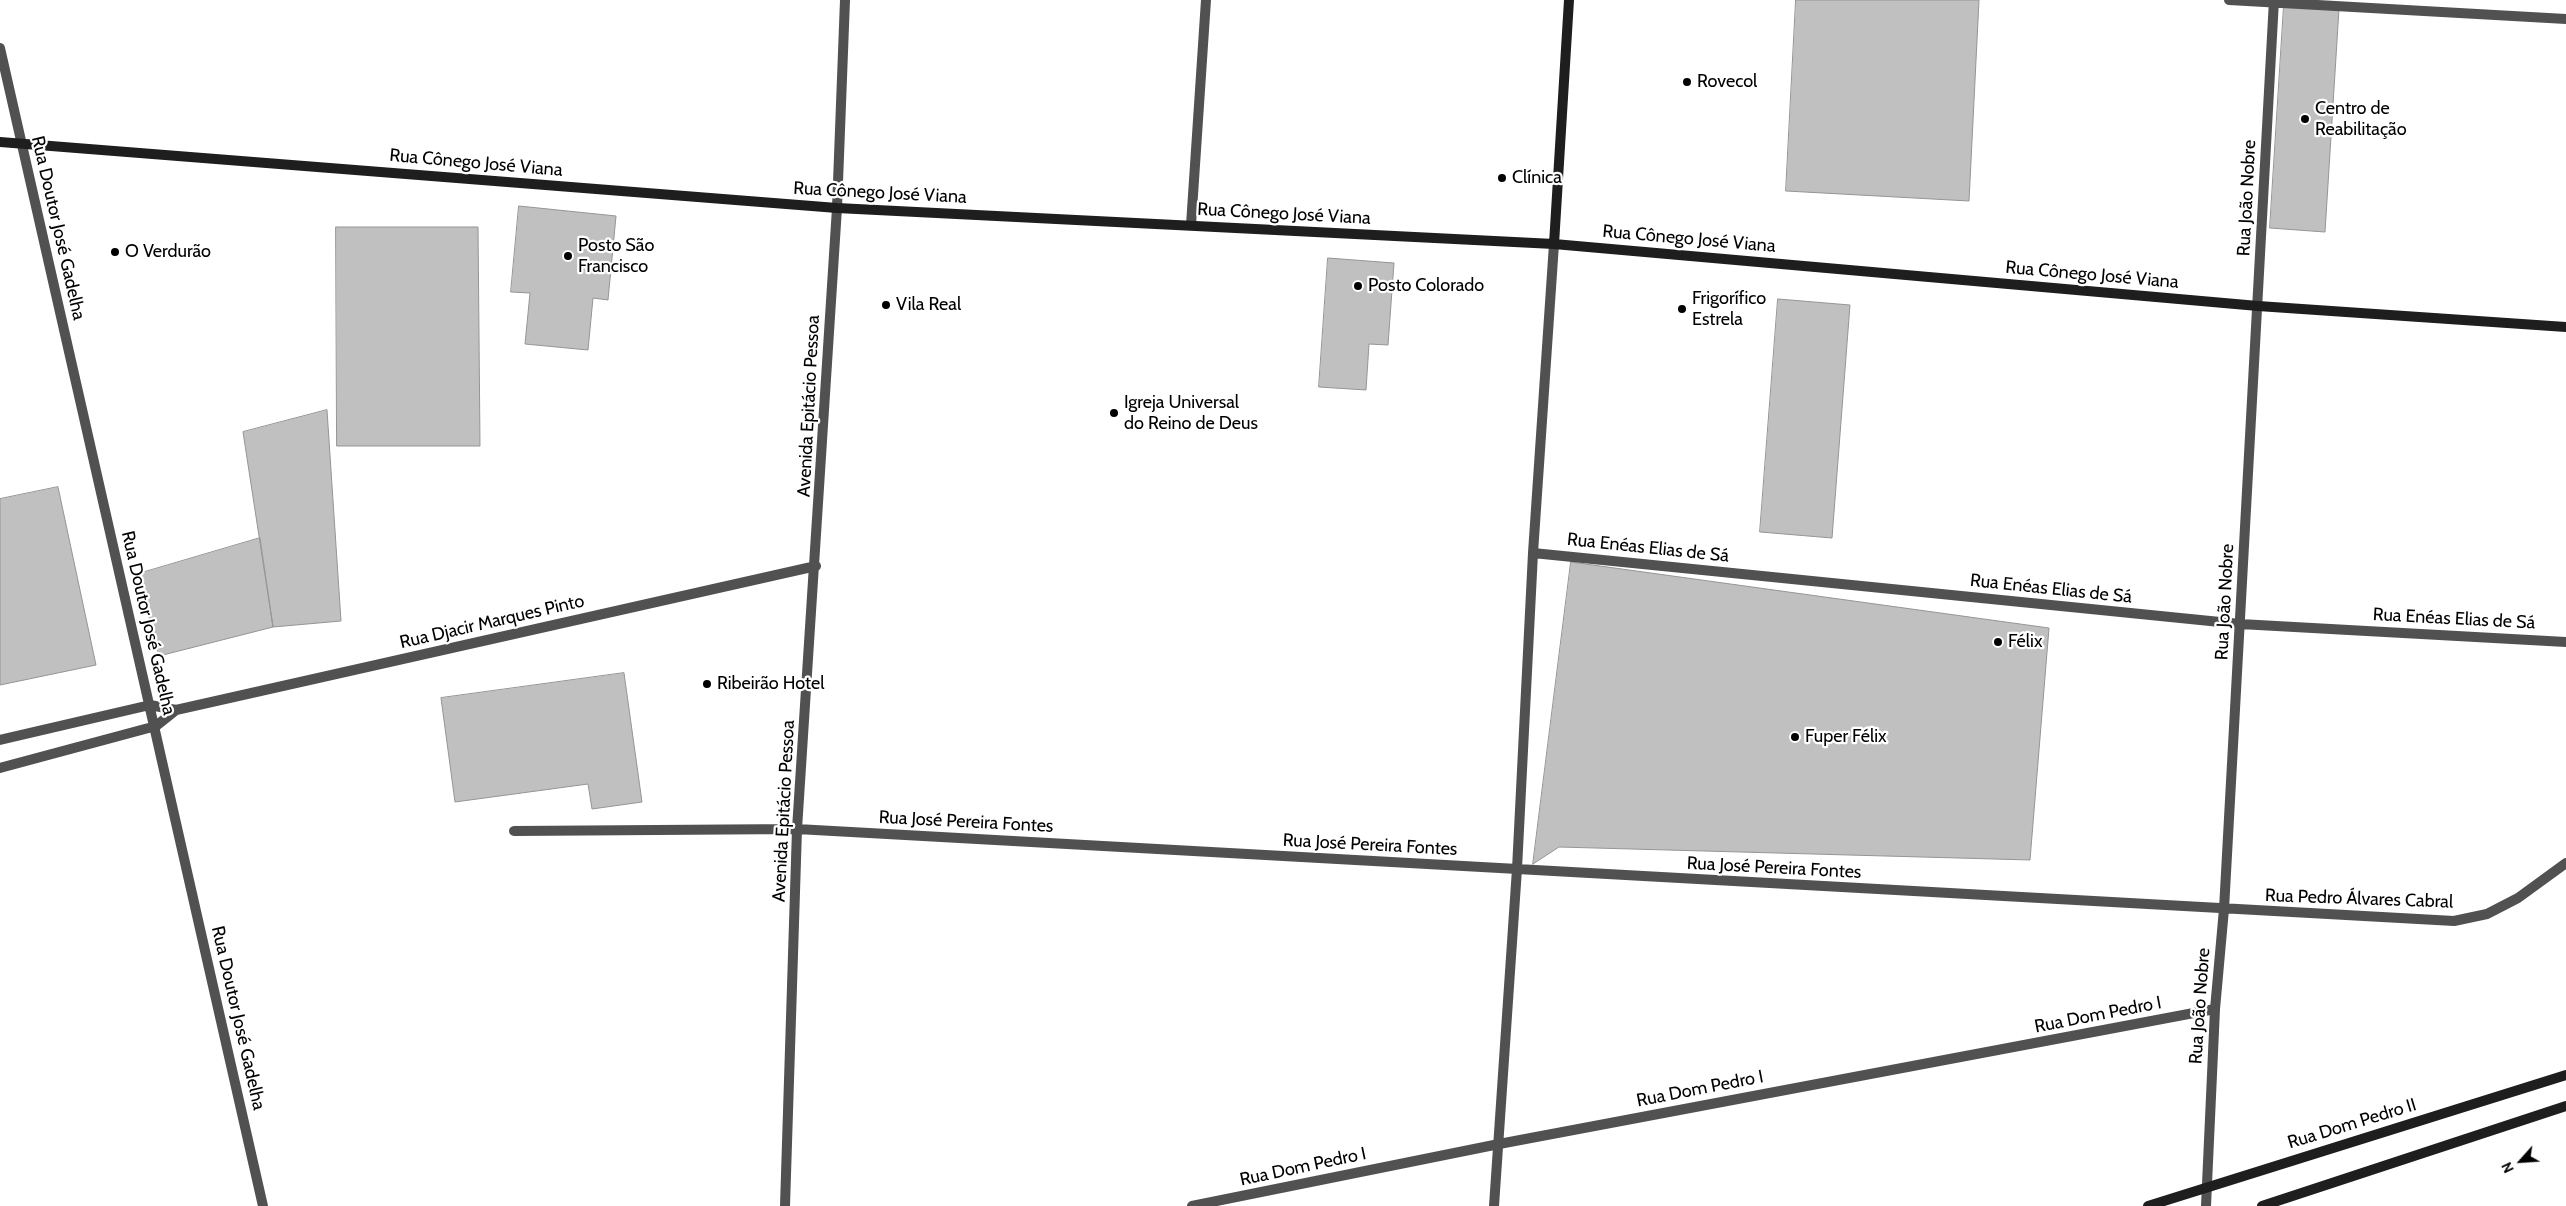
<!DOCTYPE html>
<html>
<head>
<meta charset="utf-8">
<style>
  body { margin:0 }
  #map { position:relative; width:2566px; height:1206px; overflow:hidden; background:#fff; font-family:Cabin,sans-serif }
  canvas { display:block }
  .north { position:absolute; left:2496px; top:1136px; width:50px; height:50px; -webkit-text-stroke:4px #fff; paint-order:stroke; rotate:244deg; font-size:14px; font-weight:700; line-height:20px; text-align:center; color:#000 }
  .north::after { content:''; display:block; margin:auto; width:18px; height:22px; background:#000; clip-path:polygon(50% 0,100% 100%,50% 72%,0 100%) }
</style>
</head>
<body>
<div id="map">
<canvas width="2566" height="1206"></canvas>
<div class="north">N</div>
</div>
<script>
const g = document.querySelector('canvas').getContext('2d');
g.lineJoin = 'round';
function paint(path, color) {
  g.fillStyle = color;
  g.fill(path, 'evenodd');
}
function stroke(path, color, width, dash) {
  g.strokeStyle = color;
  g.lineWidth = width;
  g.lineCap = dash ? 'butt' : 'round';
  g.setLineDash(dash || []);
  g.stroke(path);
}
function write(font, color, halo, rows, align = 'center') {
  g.font = font + ' Cabin,sans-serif';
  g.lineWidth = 4.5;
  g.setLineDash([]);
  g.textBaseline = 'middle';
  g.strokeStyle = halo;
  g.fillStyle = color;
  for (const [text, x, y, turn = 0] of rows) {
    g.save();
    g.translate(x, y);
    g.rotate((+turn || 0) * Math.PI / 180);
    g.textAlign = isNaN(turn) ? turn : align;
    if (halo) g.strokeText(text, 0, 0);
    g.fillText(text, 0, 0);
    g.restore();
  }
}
const building = new Path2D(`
  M1796,0H1979L1969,201L1786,191Z
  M2284,5L2339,9L2325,232L2270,228Z
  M519,206L616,216L608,300L593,298L588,350L525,344L530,293L511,292Z
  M336,227H478L480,446H337Z
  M1328,258L1394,263L1388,345L1369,344L1366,390L1319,387Z
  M1778,299L1850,305L1832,538L1760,532Z
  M327,410L341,621L273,627L243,432Z
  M58,487L96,665L0,685V499Z
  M260,538L273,627L159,656L138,574Z
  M1571,562L2049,628L2030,860L1559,847L1533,864Z
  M624,673L642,802L592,809L588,784L455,802L441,698Z`);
paint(building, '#c0c0c0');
stroke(building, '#959595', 1);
stroke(new Path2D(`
  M2229,0L2566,19
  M0,48L263,1206
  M1191,225L1206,0
  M1533,553L2240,624L2566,642
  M0,740L150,705L176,710
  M0,768L156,726L176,710L816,566
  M514,831L797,829L2454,921L2487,914L2518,898L2566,863
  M785,1206L797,829L837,208L845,0
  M1192,1206L1499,1144L2215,1009
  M1494,1206L1517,869L1533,553L1554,244
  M2206,1206L2215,1009L2224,909L2274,0`), '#515151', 10);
stroke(new Path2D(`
  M0,142L837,208L1554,244L2258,306L2566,327
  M1554,244L1569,0
  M2148,1206L2566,1075
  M2262,1206L2566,1106`), '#1e1e1e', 10);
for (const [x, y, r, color] of [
  [1687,82,5,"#000"],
  [2305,119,5,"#000"],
  [1502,178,5,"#000"],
  [115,252,5,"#000"],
  [568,256,5,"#000"],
  [1358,286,5,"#000"],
  [886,305,5,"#000"],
  [1682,309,5,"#000"],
  [1114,413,5,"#000"],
  [1998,642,5,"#000"],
  [707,684,5,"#000"],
  [1795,737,5,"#000"]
]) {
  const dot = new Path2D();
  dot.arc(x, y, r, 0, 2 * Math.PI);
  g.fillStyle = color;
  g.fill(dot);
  stroke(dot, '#fff', 2);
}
write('18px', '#000', '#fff', [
  ["Rovecol",1697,82],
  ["Centro de",2315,109],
  ["Reabilitação",2315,130],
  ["Clínica",1512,178],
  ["Posto São",578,246],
  ["Francisco",578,267],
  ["O Verdurão",125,252],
  ["Posto Colorado",1368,286],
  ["Frigorífico",1692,299],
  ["Estrela",1692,320],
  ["Vila Real",896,305],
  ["Igreja Universal",1124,403],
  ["do Reino de Deus",1124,424],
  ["Félix",2008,642],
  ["Ribeirão Hotel",717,684],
  ["Fuper Félix",1805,737]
], 'left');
write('18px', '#000', '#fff', [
  ["Rua Cônego José Viana",476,163,5],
  ["Rua Cônego José Viana",880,193,3],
  ["Rua João Nobre",2247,198,-87],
  ["Rua Cônego José Viana",1284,214,3],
  ["Rua Doutor José Gadelha",58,228,77],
  ["Rua Cônego José Viana",1689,239,5],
  ["Rua Cônego José Viana",2092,275,5],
  ["Avenida Epitácio Pessoa",809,406,-87],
  ["Rua Enéas Elias de Sá",1648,548,6],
  ["Rua Enéas Elias de Sá",2051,589,6],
  ["Rua João Nobre",2225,602,-87],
  ["Rua Enéas Elias de Sá",2454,619,3],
  ["Rua Djacir Marques Pinto",492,622,-13],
  ["Rua Doutor José Gadelha",148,623,77],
  ["Avenida Epitácio Pessoa",784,811,-87],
  ["Rua José Pereira Fontes",966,822,3],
  ["Rua José Pereira Fontes",1370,845,3],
  ["Rua José Pereira Fontes",1774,868,3],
  ["Rua Pedro Álvares Cabral",2359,899,2],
  ["Rua João Nobre",2200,1006,-86],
  ["Rua Dom Pedro I",2098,1015,-11],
  ["Rua Doutor José Gadelha",238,1018,77],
  ["Rua Dom Pedro I",1700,1089,-11],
  ["Rua Dom Pedro II",2352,1124,-17],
  ["Rua Dom Pedro I",1303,1167,-12]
]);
</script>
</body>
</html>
